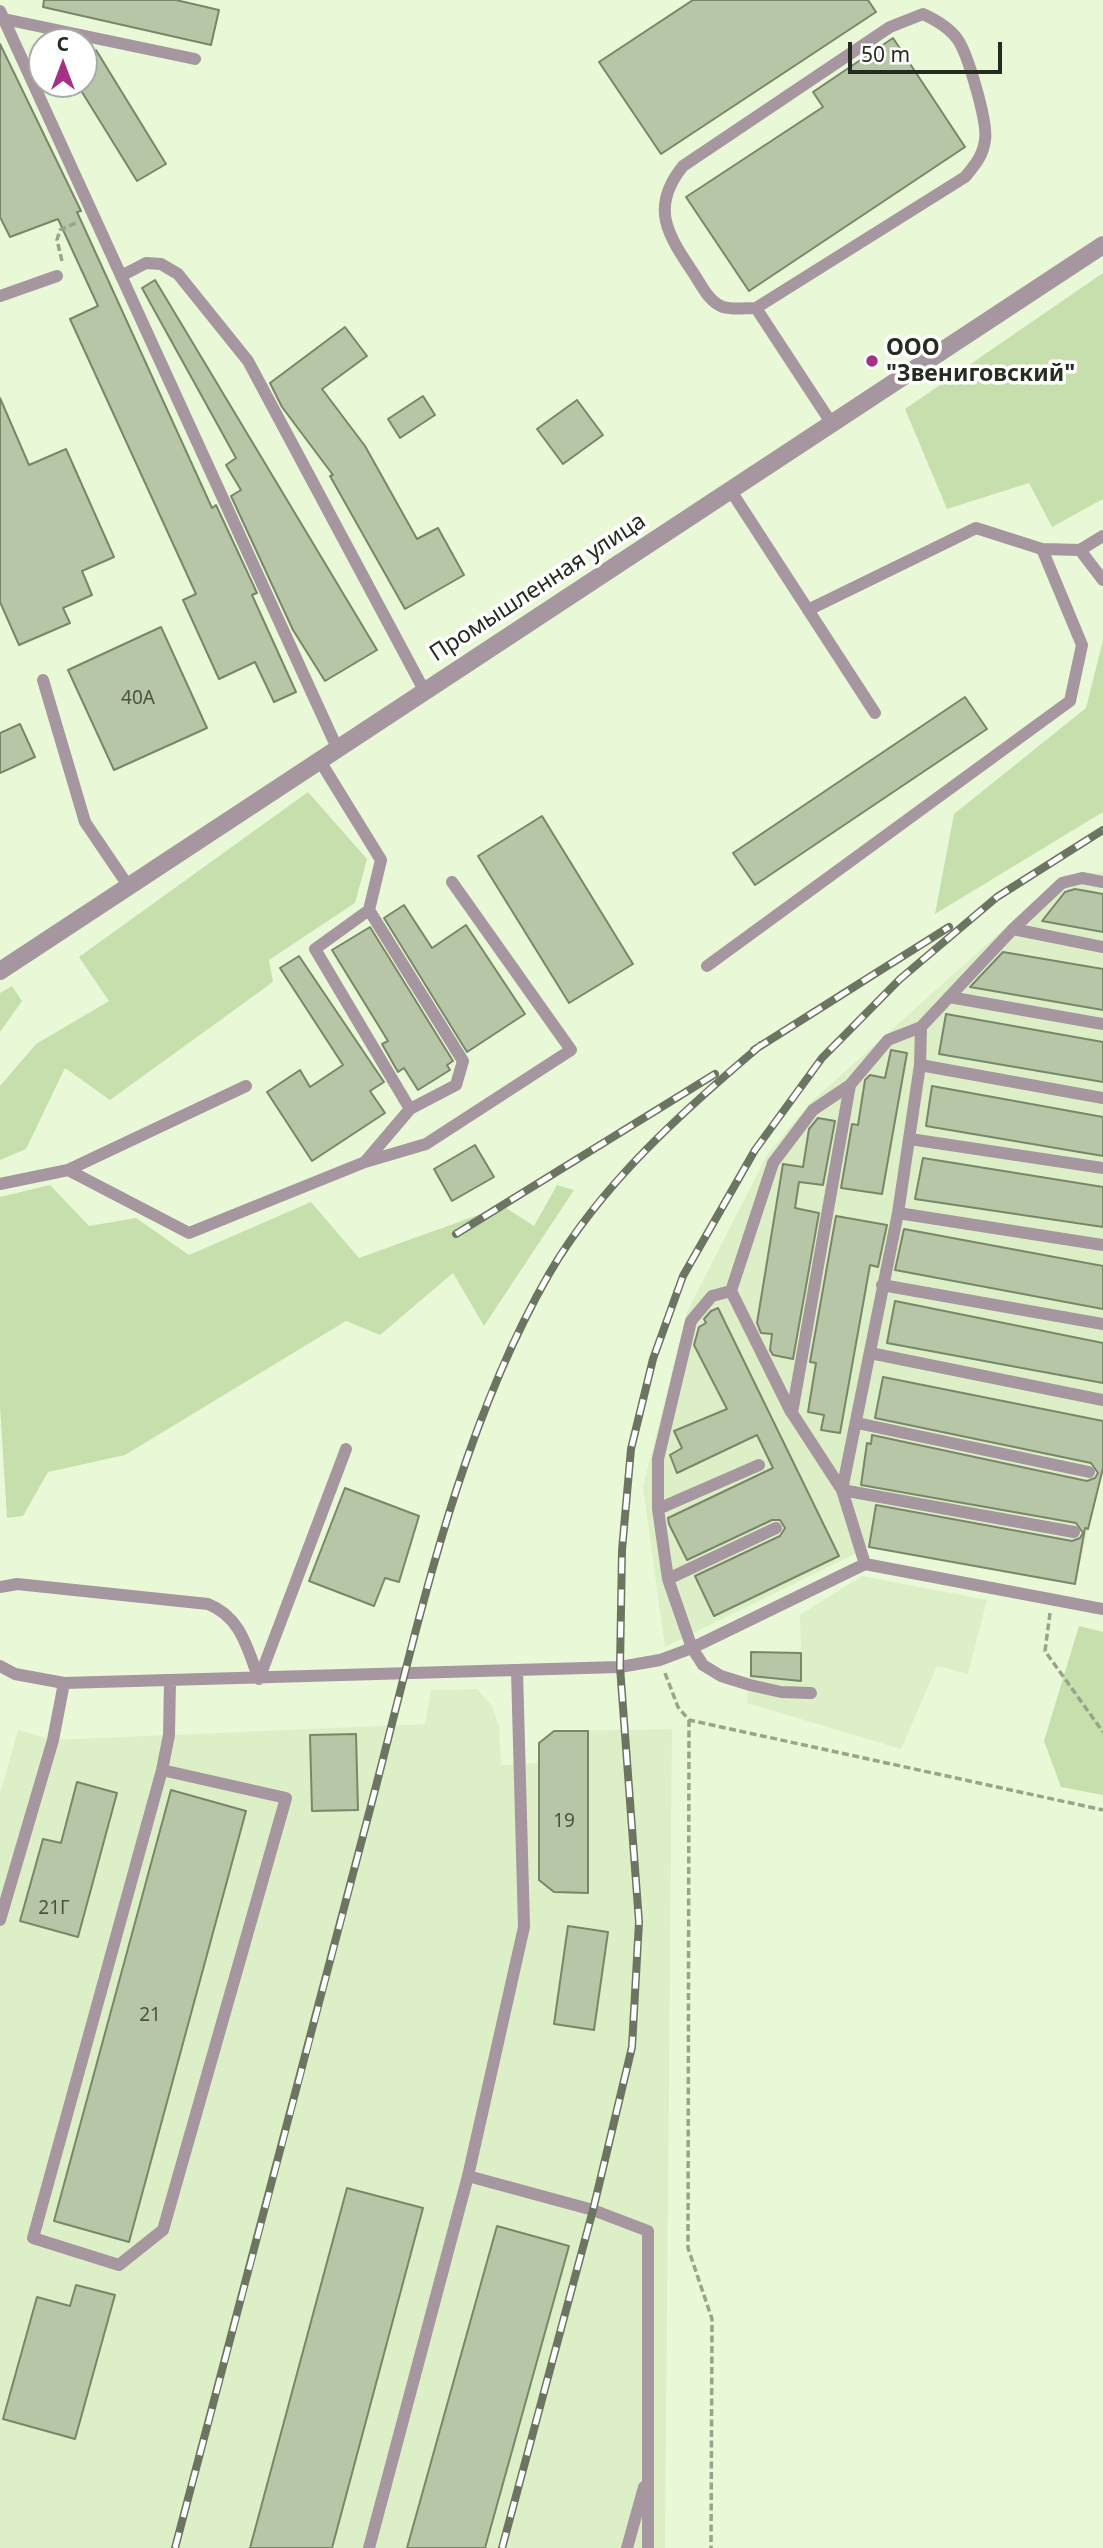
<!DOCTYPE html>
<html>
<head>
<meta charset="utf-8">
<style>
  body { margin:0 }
  #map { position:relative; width:1103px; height:2548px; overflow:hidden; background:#e9f9d7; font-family:"Noto Sans",sans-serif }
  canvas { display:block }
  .north { position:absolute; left:28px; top:28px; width:70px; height:70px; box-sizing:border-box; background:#fff; border:2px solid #a8aba6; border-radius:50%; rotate:0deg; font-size:19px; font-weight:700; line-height:28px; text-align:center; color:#262c20 }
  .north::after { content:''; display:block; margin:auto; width:24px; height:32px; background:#a62f87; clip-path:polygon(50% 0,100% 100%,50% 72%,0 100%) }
  .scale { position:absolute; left:848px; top:42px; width:154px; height:32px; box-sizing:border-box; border:4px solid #262c20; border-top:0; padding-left:9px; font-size:21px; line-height:24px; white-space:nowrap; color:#262c20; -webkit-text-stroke:5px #fff; paint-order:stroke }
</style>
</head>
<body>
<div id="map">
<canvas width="1103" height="2548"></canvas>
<div class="north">С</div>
<div class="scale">50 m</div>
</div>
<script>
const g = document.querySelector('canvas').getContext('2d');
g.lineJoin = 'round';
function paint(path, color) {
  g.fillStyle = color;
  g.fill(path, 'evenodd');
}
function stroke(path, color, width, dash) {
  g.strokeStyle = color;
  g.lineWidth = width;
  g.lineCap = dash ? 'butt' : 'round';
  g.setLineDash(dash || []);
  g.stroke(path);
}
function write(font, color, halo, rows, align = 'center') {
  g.font = font + ' "Noto Sans",sans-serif';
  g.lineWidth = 7;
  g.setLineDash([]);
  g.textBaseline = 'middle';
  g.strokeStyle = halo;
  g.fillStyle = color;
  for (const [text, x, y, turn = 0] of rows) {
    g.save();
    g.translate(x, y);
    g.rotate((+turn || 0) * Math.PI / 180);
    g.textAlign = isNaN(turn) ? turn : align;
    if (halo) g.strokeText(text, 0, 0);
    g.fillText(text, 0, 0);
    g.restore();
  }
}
paint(new Path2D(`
  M1103,872V1467L1075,1584L869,1547L665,1647L643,1487L687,1312L767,1155L811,1102L1064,875Z
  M862,1576L987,1600L968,1674L937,1666L901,1749L747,1703L751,1652L801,1653L800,1615Z
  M477,1689L492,1706L499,1726L501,1765L539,1763V1743L554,1731L672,1729L665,2548H0V1794L18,1730L53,1740L425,1724L431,1690Z`), '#dcefc7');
paint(new Path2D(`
  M1103,273V499L1052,527L1029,483L947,509L905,409Z
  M1103,640V812L935,914L954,814L1086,708Z
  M308,792L367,859L355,903L269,960L273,982L110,1100L65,1068L26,1149L0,1160V1086L36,1044L109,1001L79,957Z
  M12,986L22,1001L0,1032V993Z
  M50,1185L89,1226L136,1218L189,1255L311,1202L359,1258L503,1206L534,1226L557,1185L574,1190L484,1326L453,1273L380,1335L346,1321L125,1455L48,1472L23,1516L7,1518L0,1407V1197Z
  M1079,1626L1103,1632V1795L1061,1787L1044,1741Z`), '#c7dfac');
const building = new Path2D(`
  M44,0H176L219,10L211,45L43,7Z
  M693,0H868L876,12L661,154L599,62Z
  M893,38L965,147L749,291L686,197L823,107L813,92Z
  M0,44L81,211L77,212L212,508L216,505L257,593L252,595L296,692L274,702L255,662L219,679L183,600L196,594L70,319L98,306L58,219L10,237L0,217Z
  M96,50L166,164L137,181L77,84H84V57Z
  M155,280L377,650L325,681L293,630L231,496L241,490L226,465L236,458L142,288Z
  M345,327L367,356L322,389L365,446L417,539L438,528L464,575L405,609L330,476L333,475L282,407L270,383Z
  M423,396L435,415L400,438L388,419Z
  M0,398L29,465L66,449L114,557L82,571L92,595L63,608L70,623L19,645L0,602Z
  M577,400L603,435L563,464L537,429Z
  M161,627L207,728L114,770L68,670Z
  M965,697L987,729L755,885L733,853Z
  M20,724L35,757L0,773V733Z
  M542,816L633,964L569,1003L478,856Z
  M1075,889L1103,894V932L1042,921L1065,892Z
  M404,905L432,948L466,925L525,1014L467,1052L384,918Z
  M370,927L453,1061L447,1065L450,1070L418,1090L404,1068L398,1072L382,1044L388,1041L332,950Z
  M1003,952L1103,969V1010L970,987Z
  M299,956L384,1082L370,1091L385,1113L312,1161L267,1092L300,1070L310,1087L343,1065L280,968Z
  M946,1014L1103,1042V1082L939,1054Z
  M891,1050L907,1053L882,1194L841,1188L852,1124L858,1125L865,1080L870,1075L885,1078Z
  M932,1086L1103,1117V1156L926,1126Z
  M818,1118L835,1121L823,1185L799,1182L795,1208L819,1213L793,1359L773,1355L770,1350L772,1334L761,1333L757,1323L783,1164L803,1167L809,1129Z
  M475,1145L494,1177L452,1201L434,1169Z
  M923,1158L1103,1187V1227L915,1199Z
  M836,1216L887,1225L878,1267L870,1265L840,1433L821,1430L824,1415L808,1412L816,1363L810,1362Z
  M904,1229L1103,1266V1309L895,1270Z
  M895,1301L1103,1343V1383L887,1343Z
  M718,1308L839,1556L714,1616L695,1576L780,1536L785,1528L780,1520H772L687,1560L669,1524L668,1518L773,1468L757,1435L677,1473L670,1455L682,1448L674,1431L727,1409L694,1345L699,1327L706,1323L704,1319L711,1311Z
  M883,1377L1103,1421V1468L1088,1529L1085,1528L1075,1584L869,1547L876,1505L1072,1541L1080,1538L1083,1533L1076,1523L861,1485L867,1443L871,1444L872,1435L1087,1481L1095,1478L1098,1473L1091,1463L875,1418Z
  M345,1488L419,1516L399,1582L385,1578L374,1606L309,1581Z
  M751,1652L801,1653V1681L751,1676Z
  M554,1731H588V1893L554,1892L539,1880V1743Z
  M356,1734L358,1810L312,1811L310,1735Z
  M77,1782L117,1793L78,1937L20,1921L43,1839L61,1843Z
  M171,1790L246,1811L129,2242L54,2221Z
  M568,1926L608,1932L594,2030L554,2024Z
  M347,2188L423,2208L332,2548H250Z
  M497,2226L569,2246L485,2548H407Z
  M76,2285L115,2295L75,2439L3,2419L37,2297L70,2306Z`);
paint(building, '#b7c6a6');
stroke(building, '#798769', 2);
stroke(new Path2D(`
  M62,261L57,240L60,230L78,222
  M1050,1613L1045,1651L1103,1732
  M665,1673L678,1707L689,1720L1103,1810
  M689,1720L688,2248L712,2319L711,2548`), '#98a48b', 3.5, [7, 3.5]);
stroke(new Path2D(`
  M0,11L338,750
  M923,14C936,20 950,28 958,40C968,55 988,122 985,140C983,156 975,165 965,177L756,308C745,308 734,310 723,307C709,302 702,286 694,274C668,235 649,208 683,166L890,27Z
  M4,19L195,59
  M121,276L146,263L161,264L178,274L248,361L425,692
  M0,296L57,276
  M756,308L832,424
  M731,491L875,713
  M1080,550L1103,580
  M808,610L976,528L1042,549L1080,550L1103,536
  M43,680L85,822L129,887
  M320,761L381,860L369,910L315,949L410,1109L365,1162
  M369,910L463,1061L456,1085L410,1109
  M1013,929L1103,947
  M707,966L1070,701L1082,645L1042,549
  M949,997L1103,1024
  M920,1065L1103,1098
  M850,1085L792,1413L842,1490L1074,1532
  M910,1139L1103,1168
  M68,1170L189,1233L365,1162L426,1144L571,1050L452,882
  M0,1184L68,1170L246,1086
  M898,1213L1103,1245
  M882,1285L1103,1324
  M731,1291L791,1412
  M870,1353L1103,1400
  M857,1423L1089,1472
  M658,1509L759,1465
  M865,1564L842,1490L898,1213L920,1065L921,1027
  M668,1579L776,1528
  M0,1587L17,1584L208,1604C241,1617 247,1648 259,1679
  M0,1666L15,1674L64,1683L620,1667L660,1660L692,1648L865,1564L1103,1609
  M259,1679L346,1449
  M811,1693L781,1692L750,1685L721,1676L703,1665L692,1648L668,1579L658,1509V1459L691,1321L712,1296L731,1291L773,1163L813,1110L850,1085L888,1040L921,1027L1013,929L1062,883L1082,878L1103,882
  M162,1770L286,1798L163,2230L119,2265L33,2238L162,1770L169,1735L170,1681
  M0,1920L53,1740L64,1683
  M468,2176L593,2210L648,2231V2548
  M369,2548L468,2176L524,1927L517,1671
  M627,2548L644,2487`), '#a5969f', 12);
stroke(new Path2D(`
  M0,971L1103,245`), '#a5969f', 18);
const rail = new Path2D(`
  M754,1050L949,927
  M456,1234L715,1074
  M175,2548C240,2303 305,2058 369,1813C417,1632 455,1438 549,1274C602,1183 682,1112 761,1045
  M502,2548L593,2210L632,2047L639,1922L620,1667L622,1550L631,1449L653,1359L683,1276L755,1150L822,1058L900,979L997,897L1103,830`);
stroke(rail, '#6c7561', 8);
stroke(rail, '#fff', 5, [16]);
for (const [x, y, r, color] of [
  [872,361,7,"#a62f87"]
]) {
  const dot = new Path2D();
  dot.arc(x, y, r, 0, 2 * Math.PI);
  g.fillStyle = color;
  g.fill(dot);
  stroke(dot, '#fff', 2.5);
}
write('19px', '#4a5242', null, [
  ["40А",138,699],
  ["19",564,1822],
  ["21Г",54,1909],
  ["21",150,2016]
]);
write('bold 23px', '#262c20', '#fff', [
  ["ООО",886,348],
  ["\"Звениговский\"",886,374]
], 'left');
write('23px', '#262c20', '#fff', [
  ["Промышленная улица",538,588,-33]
]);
</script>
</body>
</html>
